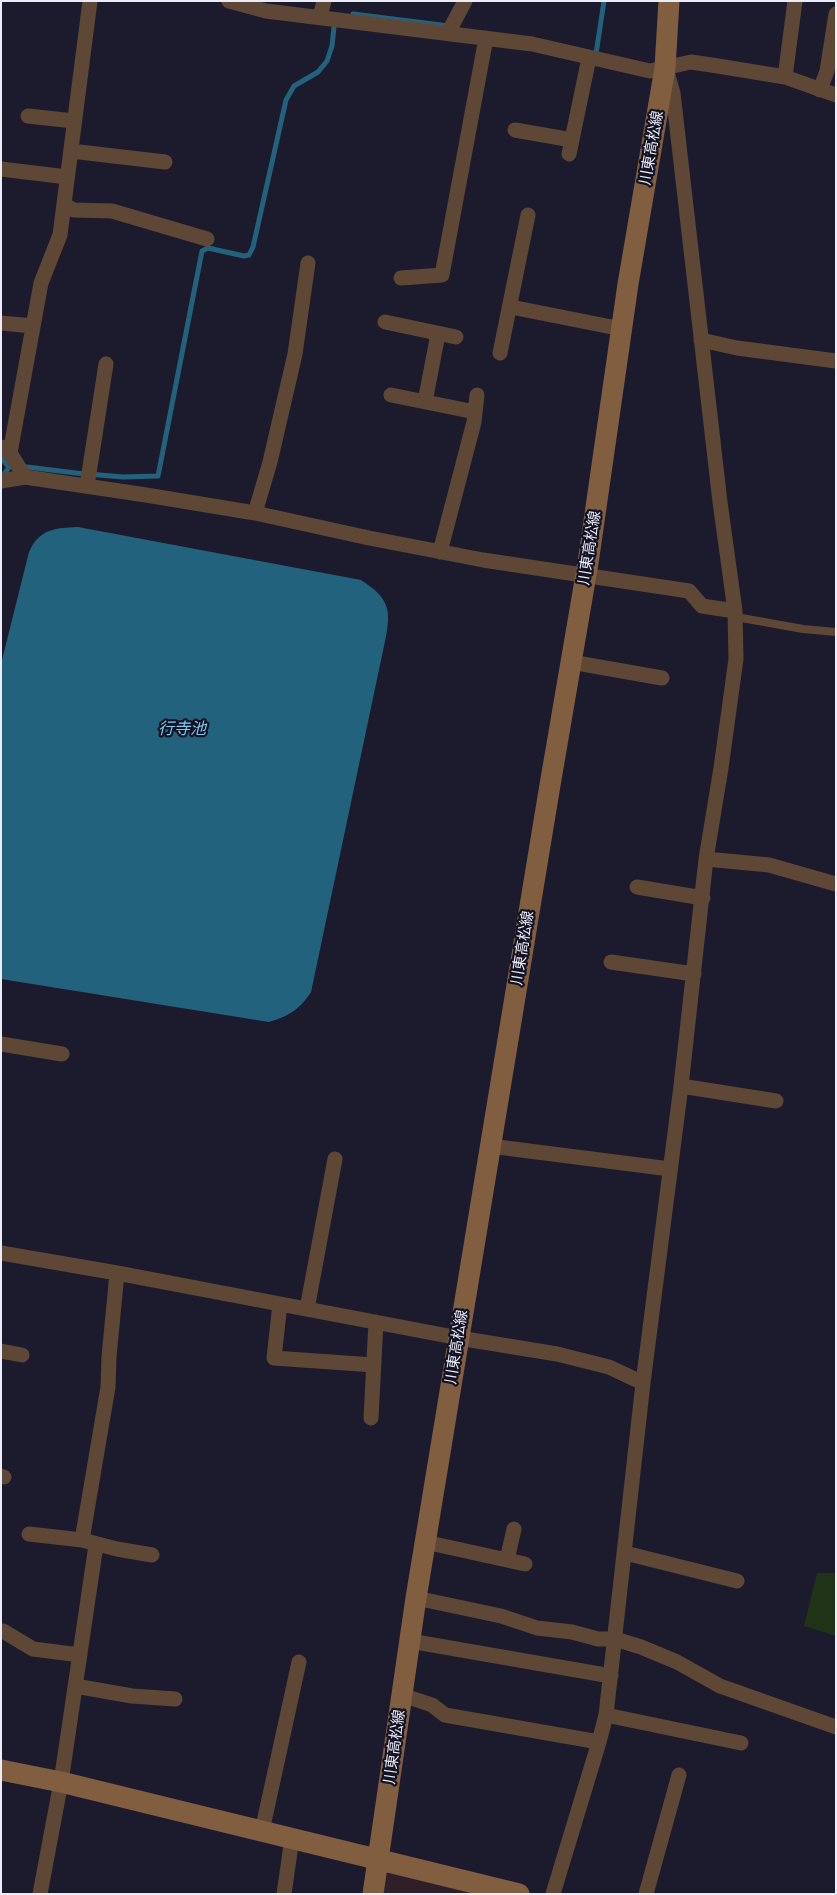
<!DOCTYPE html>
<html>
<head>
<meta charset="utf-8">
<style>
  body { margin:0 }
  #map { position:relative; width:837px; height:1895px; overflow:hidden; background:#1c1b2d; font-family:"Fira Sans",sans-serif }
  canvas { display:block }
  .frame { position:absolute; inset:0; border:2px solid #ebecf9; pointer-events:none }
</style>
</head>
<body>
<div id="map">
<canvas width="837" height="1895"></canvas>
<div class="frame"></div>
</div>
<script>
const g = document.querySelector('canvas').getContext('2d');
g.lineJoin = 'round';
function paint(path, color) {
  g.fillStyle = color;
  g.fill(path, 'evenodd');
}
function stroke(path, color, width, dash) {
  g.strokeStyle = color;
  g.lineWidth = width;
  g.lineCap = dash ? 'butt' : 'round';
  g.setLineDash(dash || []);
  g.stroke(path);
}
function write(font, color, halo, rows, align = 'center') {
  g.font = font + ' "Fira Sans","Noto Sans JP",sans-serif';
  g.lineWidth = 4.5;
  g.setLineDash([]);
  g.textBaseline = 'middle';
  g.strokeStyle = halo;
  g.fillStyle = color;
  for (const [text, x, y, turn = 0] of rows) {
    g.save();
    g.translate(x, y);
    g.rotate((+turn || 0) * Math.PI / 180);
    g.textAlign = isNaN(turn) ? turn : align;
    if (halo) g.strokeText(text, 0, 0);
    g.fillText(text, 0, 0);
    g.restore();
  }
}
paint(new Path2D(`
  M391,1871L482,1894H379L382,1877Z`), '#2f1f28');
paint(new Path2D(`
  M817,1573H836V1636L804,1626Z`), '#1f3416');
paint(new Path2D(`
  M78,527L361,580C392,600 391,612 384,646L311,992C299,1010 289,1016 269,1022L1,979V664L29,552C39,529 55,528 78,527Z`), '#23627c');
stroke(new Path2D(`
  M353,14L449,26
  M593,53L596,54L604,1
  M1,458L9,467L3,476
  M9,467H27L76,473L123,477L158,476L202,251L208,248L244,256L249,255L253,247L286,100L294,86L318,72L327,61L332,46L334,27`), '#23627c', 5);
stroke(new Path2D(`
  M736,617L803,629L836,632`), '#5e4735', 8);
stroke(new Path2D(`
  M229,1L266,11L532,44L650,71L691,62L718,66L785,77L836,95
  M320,17L324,1
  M448,33L465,1
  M785,77L795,1
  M820,90L827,71L836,14
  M28,116L74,121
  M515,130L572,140
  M71,151L165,162
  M569,154L589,58
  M1,169L67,177
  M64,205L74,210L112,211L207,239
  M401,278L442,275L486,38
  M511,307L622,329
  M385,322L456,337
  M1,323L33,326
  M701,340L737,348L836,361
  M500,353L528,215
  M391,395L475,412
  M425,402L438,334
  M1,447L10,453L25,477L146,495L255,513L369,538L483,560L689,591L702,606L735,611
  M10,453L41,283L60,235L90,1
  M1,481L25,477
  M87,486L106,364
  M255,513L270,462L295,354L308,263
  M440,552L474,422L477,395
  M571,662L662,678
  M706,859L769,865L836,884
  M637,887L703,898
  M611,962L694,974
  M1,1044L62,1054
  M681,1086L776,1101
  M490,1146L670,1169
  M1,1253L117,1273L459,1338L557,1354L609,1367L643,1383
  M280,1304L274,1358L374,1365
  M307,1309L335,1159
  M1,1351L22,1355
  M371,1418L376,1322
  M1,1476L4,1477
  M29,1534L82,1540L117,1549L152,1555
  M82,1540L108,1387L109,1357L117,1273
  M425,1542L525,1564
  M625,1553L737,1581
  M507,1560L514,1529
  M416,1598L501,1616L537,1628L572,1632L598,1639H615L641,1647L677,1662L720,1686L836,1727
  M3,1631L33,1649L80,1655
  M410,1641L611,1676
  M75,1686L132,1696L175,1699
  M402,1695L432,1705L445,1715L599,1742
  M606,1715L741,1743
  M262,1831L299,1662
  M40,1894L61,1782L96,1545
  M284,1894L292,1838
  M553,1894L599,1742L606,1715L643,1383L681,1086L706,859L721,768L736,659L735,611L720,502L673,93L667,72
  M646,1894L679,1775`), '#5e4735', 15);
stroke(new Path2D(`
  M1,1770L61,1782L519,1894
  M373,1894L416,1598L549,791L588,563L628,284L665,68L669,1`), '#825e40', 21);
write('15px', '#ebecf9', '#131223', [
  ["川東高松線",652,148,-80],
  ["川東高松線",590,548,-81],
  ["川東高松線",523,948,-81],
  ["川東高松線",457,1347,-81],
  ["川東高松線",395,1747,-82]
]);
write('italic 16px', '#78cdf4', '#131223', [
  ["行寺池",182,730]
]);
</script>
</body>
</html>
